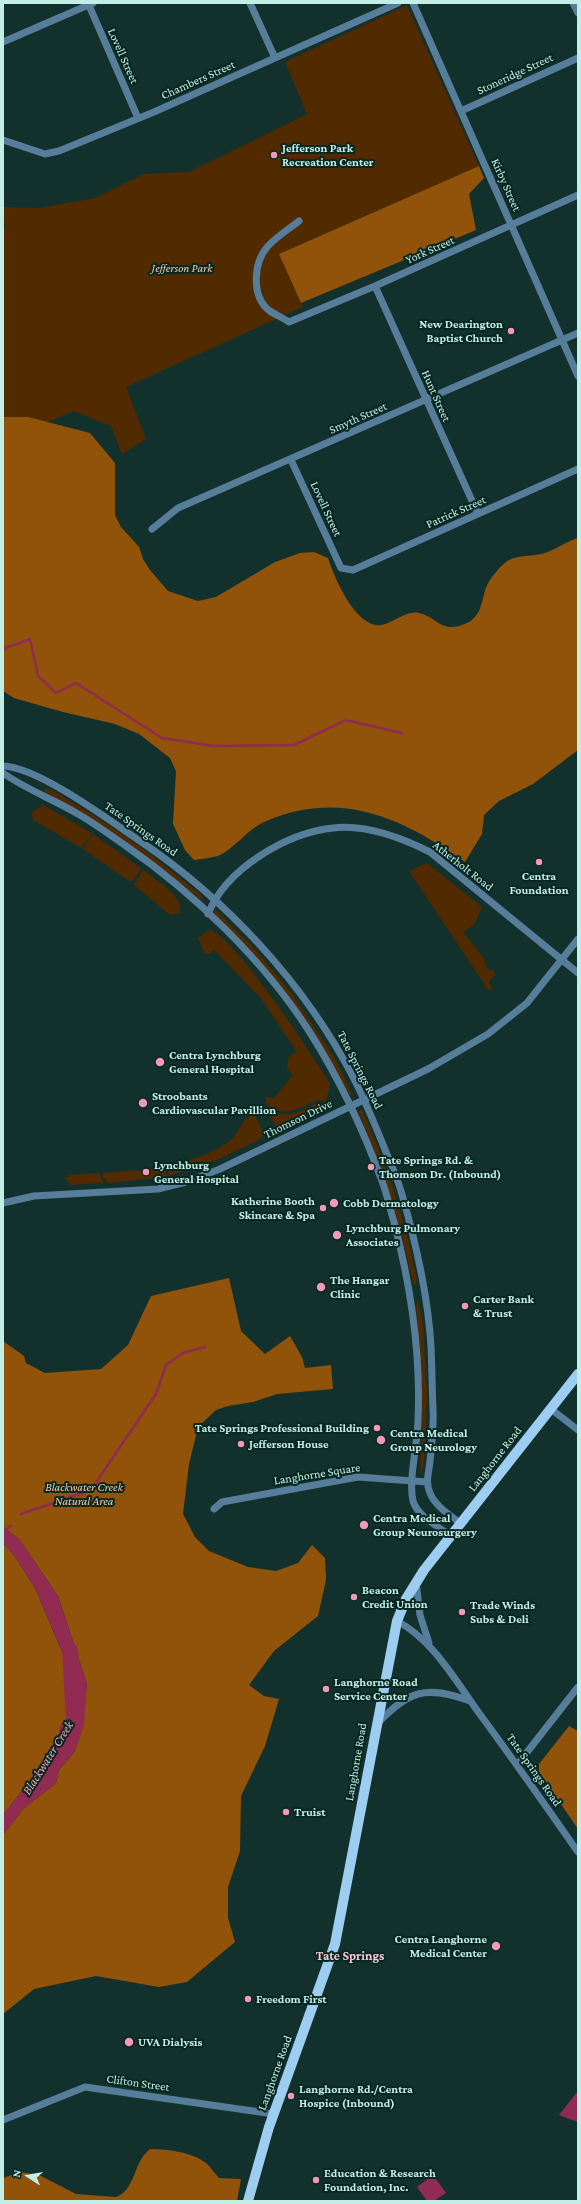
<!DOCTYPE html>
<html>
<head>
<meta charset="utf-8">
<style>
  body { margin:0 }
  #map { position:relative; width:581px; height:2204px; overflow:hidden; background:#13312c; font-family:"Crimson Pro",serif }
  canvas { display:block }
  .frame { position:absolute; inset:0; border:4px solid #c3eee5; pointer-events:none }
  .north { position:absolute; left:8px; top:2156px; width:40px; height:40px; -webkit-text-stroke:3px #082722; paint-order:stroke; rotate:282deg; font-size:11px; font-weight:700; line-height:16px; text-align:center; color:#c3eee5 }
  .north::after { content:''; display:block; margin:auto; width:14px; height:18px; background:#c3eee5; clip-path:polygon(50% 0,100% 100%,50% 72%,0 100%) }
</style>
</head>
<body>
<div id="map">
<canvas width="581" height="2204"></canvas>
<div class="frame"></div>
<div class="north">N</div>
</div>
<script>
const g = document.querySelector('canvas').getContext('2d');
g.lineJoin = 'round';
function paint(path, color) {
  g.fillStyle = color;
  g.fill(path, 'evenodd');
}
function stroke(path, color, width, dash) {
  g.strokeStyle = color;
  g.lineWidth = width;
  g.lineCap = dash ? 'butt' : 'round';
  g.setLineDash(dash || []);
  g.stroke(path);
}
function write(font, color, halo, rows, align = 'center') {
  g.font = font + ' "Crimson Pro",serif';
  g.lineWidth = 4;
  g.setLineDash([]);
  g.textBaseline = 'middle';
  g.strokeStyle = halo;
  g.fillStyle = color;
  for (const [text, x, y, turn = 0] of rows) {
    g.save();
    g.translate(x, y);
    g.rotate((+turn || 0) * Math.PI / 180);
    g.textAlign = isNaN(turn) ? turn : align;
    if (halo) g.strokeText(text, 0, 0);
    g.fillText(text, 0, 0);
    g.restore();
  }
}
paint(new Path2D(`
  M407,5L479,166L279,254L303,307L126,387L146,439L122,454L111,426L73,411L3,442V229H5L3,207L39,208L95,198L144,174L189,172L307,114L285,62Z
  M45,788C53,789 63,797 70,801C117,828 161,861 202,896L203,899H200C150,859 101,824 45,792Z
  M43,805L92,833L82,848L33,820L32,812Z
  M93,834L142,869L133,880L129,881L83,849Z
  M427,863L482,907L474,925L463,932L483,957L488,970H493L496,975L489,981L492,989L489,991L409,871Z
  M143,870C153,878 188,899 179,913L170,915L134,885Z
  M215,909L254,948L290,991L334,1057L353,1095H350C313,1027 268,968 214,913Z
  M209,930C230,930 317,1061 330,1084L326,1102L318,1100C301,1108 286,1117 268,1107L265,1097L274,1098L293,1075L287,1069L289,1056L297,1052L261,998L214,950L209,954H205L198,938Z
  M317,1103L323,1104L328,1108L281,1129L275,1125L265,1107C283,1121 300,1112 317,1103Z
  M362,1110C384,1159 402,1209 413,1261C414,1268 418,1278 416,1285L413,1284C401,1224 383,1169 359,1113V1111Z
  M254,1114L264,1133L261,1139L217,1160L169,1176L167,1166C187,1161 210,1155 227,1143C237,1137 243,1116 254,1114Z
  M165,1166L167,1177L108,1183L102,1176L103,1173L141,1170L142,1174L150,1173V1169Z
  M99,1173L104,1183L70,1185L66,1179H63L70,1175Z
  M419,1302L423,1327L427,1394L424,1466L420,1474L422,1394L416,1303Z`), '#512a00');
paint(new Path2D(`
  M479,166L484,178L469,194L476,230L301,303L279,254Z
  M3,417H28L90,433L115,463V515L121,527L139,547L143,559L150,570L168,591L198,601L216,597L275,562L300,553L314,552L328,558C334,577 356,629 381,625C394,623 406,610 419,613C438,617 441,635 467,623C486,614 480,591 492,577C496,572 503,563 509,560C520,554 536,557 548,552C558,548 567,541 578,538V750L533,784L499,801L484,815L482,834L465,862C401,817 338,788 262,823C246,831 234,849 218,856C210,858 201,859 194,860L185,850L173,824L176,771L170,758L139,734L115,724L63,712L14,698L3,691Z
  M229,1278L241,1331L265,1354L290,1336L302,1357L305,1368L331,1365L333,1389L277,1394L253,1402L228,1406L216,1410L198,1427L189,1464L183,1514L195,1537L209,1551L248,1567L276,1571L298,1563L312,1545L325,1558L326,1580L318,1616L274,1651L249,1685L264,1696L279,1699L265,1746L241,1796L240,1851L228,1887V1918L235,1942L187,1982L159,1987L96,1976L34,1989L3,2014V1835L23,1809L56,1783L59,1770L75,1751L87,1684L58,1596L19,1539L3,1527V1341L24,1356L26,1363L45,1373L101,1369L128,1345L151,1296Z
  M3,1543L14,1555L35,1588L66,1661L79,1682L77,1705L36,1773L3,1815Z
  M569,1726L578,1731V1829L539,1772V1764Z
  M150,2149C167,2149 192,2152 206,2163C211,2167 214,2173 219,2178L241,2179L237,2201H3V2178L21,2172L41,2176L76,2194L116,2197C120,2195 124,2193 126,2190C136,2178 136,2160 150,2149Z`), '#91520a');
paint(new Path2D(`
  M3,1527L19,1539L58,1596L87,1684L84,1725L75,1751L59,1770L56,1783L23,1809L3,1835V1815L36,1773L77,1705L79,1683L66,1661L35,1588L14,1555L3,1543Z
  M578,2091V2122L559,2115Z
  M433,2175L446,2193L434,2201H427L417,2187Z`), '#912b52');
stroke(new Path2D(`
  M3,649L30,639L38,676L56,693L76,683L162,738L214,746L294,745L346,720L402,733
  M21,1514L91,1490L156,1394L166,1365L183,1353L205,1347
  M5,1532L10,1526`), '#912b52', 2.5);
stroke(new Path2D(`
  M67,1730L74,1721L70,1650`), '#912b52', 16);
stroke(new Path2D(`
  M88,3L138,118
  M250,3L275,58
  M413,3L578,376
  M573,3L578,13
  M3,42L93,3
  M461,111L578,58
  M3,140L45,154L59,151L154,112L398,3
  M299,221C289,229 276,237 268,246C253,263 251,297 270,311C276,315 283,318 289,322L375,286L578,195
  M375,286L478,514
  M291,460L341,568L353,570L578,469
  M152,529L178,508L578,333
  M3,766C38,767 109,820 140,841C226,899 305,984 353,1077C364,1098 373,1120 382,1142C388,1158 396,1174 401,1191C415,1239 428,1297 431,1346C432,1367 432,1387 433,1408C434,1425 432,1443 430,1461C429,1472 425,1482 430,1493C435,1506 450,1515 460,1523
  M3,773C27,790 53,799 78,814C94,823 110,835 126,846C194,893 264,961 309,1031C339,1078 363,1129 382,1181C387,1194 390,1209 394,1222C411,1287 421,1353 418,1420C418,1443 408,1480 413,1501C417,1516 439,1527 451,1536
  M208,914C226,869 286,833 333,828C365,824 402,838 430,852L578,973
  M3,1203L34,1196L158,1189L186,1182L220,1169L428,1069L488,1034L527,1003L578,939
  M551,1409L578,1430
  M214,1509L222,1502L358,1477L427,1482
  M416,1582L420,1615L429,1643
  M397,1621C433,1640 455,1680 479,1713C513,1759 545,1805 578,1852
  M377,1724C409,1690 426,1685 470,1701
  M517,1765L578,1687
  M3,2120L85,2087L274,2114`), '#567e9b', 7);
stroke(new Path2D(`
  M248,2201L269,2127L335,1944L397,1621L406,1599L424,1570L578,1374`), '#9dcef2', 10);
for (const [x, y, r, color] of [
  [274,155,4,"#f19ab3"],
  [511,331,4,"#f19ab3"],
  [539,862,4,"#f19ab3"],
  [160,1062,5,"#f19ab3"],
  [143,1103,5,"#f19ab3"],
  [371,1167,4,"#f19ab3"],
  [146,1172,4,"#f19ab3"],
  [334,1203,5,"#f19ab3"],
  [323,1208,4,"#f19ab3"],
  [337,1235,5,"#f19ab3"],
  [321,1287,5,"#f19ab3"],
  [465,1306,4,"#f19ab3"],
  [377,1428,4,"#f19ab3"],
  [381,1440,5,"#f19ab3"],
  [241,1444,4,"#f19ab3"],
  [364,1525,5,"#f19ab3"],
  [354,1597,4,"#f19ab3"],
  [462,1612,4,"#f19ab3"],
  [326,1689,4,"#f19ab3"],
  [286,1812,4,"#f19ab3"],
  [496,1946,5,"#f19ab3"],
  [248,1999,4,"#f19ab3"],
  [129,2042,5,"#f19ab3"],
  [291,2096,4,"#f19ab3"],
  [316,2180,4,"#f19ab3"]
]) {
  const dot = new Path2D();
  dot.arc(x, y, r, 0, 2 * Math.PI);
  g.fillStyle = color;
  g.fill(dot);
  stroke(dot, '#082722', 1.5);
}
write('12px', '#c3eee5', '#082722', [
  ["Lovell Street",123,56,66],
  ["Stoneridge Street",515,74,-25],
  ["Chambers Street",198,80,-24],
  ["Kirby Street",506,185,66],
  ["York Street",430,250,-24],
  ["Hunt Street",436,396,66],
  ["Smyth Street",358,418,-24],
  ["Lovell Street",326,509,65],
  ["Patrick Street",456,512,-24],
  ["Tate Springs Road",141,829,35],
  ["Atherholt Road",463,866,38],
  ["Tate Springs Road",360,1070,63],
  ["Thomson Drive",298,1119,-26],
  ["Langhorne Road",495,1459,-52],
  ["Langhorne Square",317,1474,-9],
  ["Langhorne Road",356,1762,-80],
  ["Tate Springs Road",534,1770,55],
  ["Langhorne Road",275,2073,-70],
  ["Clifton Street",138,2083,8]
]);
write('bold 12px', '#c3eee5', '#082722', [
  ["Jefferson Park",282,148],
  ["Recreation Center",282,162],
  ["New Dearington",503,324,"right"],
  ["Baptist Church",503,338,"right"],
  ["Centra",539,876,"center"],
  ["Foundation",539,890,"center"],
  ["Centra Lynchburg",169,1055],
  ["General Hospital",169,1069],
  ["Stroobants",152,1096],
  ["Cardiovascular Pavillion",152,1110],
  ["Tate Springs Rd. &",379,1160],
  ["Thomson Dr. (Inbound)",379,1174],
  ["Lynchburg",154,1165],
  ["General Hospital",154,1179],
  ["Katherine Booth",315,1201,"right"],
  ["Skincare & Spa",315,1215,"right"],
  ["Cobb Dermatology",343,1203],
  ["Lynchburg Pulmonary",346,1228],
  ["Associates",346,1242],
  ["The Hangar",330,1280],
  ["Clinic",330,1294],
  ["Carter Bank",473,1299],
  ["& Trust",473,1313],
  ["Tate Springs Professional Building",369,1428,"right"],
  ["Centra Medical",390,1433],
  ["Group Neurology",390,1447],
  ["Jefferson House",249,1444],
  ["Centra Medical",373,1518],
  ["Group Neurosurgery",373,1532],
  ["Beacon",362,1590],
  ["Credit Union",362,1604],
  ["Trade Winds",470,1605],
  ["Subs & Deli",470,1619],
  ["Langhorne Road",334,1682],
  ["Service Center",334,1696],
  ["Truist",294,1812],
  ["Centra Langhorne",487,1939,"right"],
  ["Medical Center",487,1953,"right"],
  ["Freedom First",256,1999],
  ["UVA Dialysis",138,2042],
  ["Langhorne Rd./Centra",299,2089],
  ["Hospice (Inbound)",299,2103],
  ["Education & Research",324,2173],
  ["Foundation, Inc.",324,2187]
], 'left');
write('italic 12px', '#f4c9a5', '#082722', [
  ["Jefferson Park",182,268],
  ["Blackwater Creek",84,1487],
  ["Natural Area",84,1501]
]);
write('italic 13px', '#f5a2ba', '#082722', [
  ["Blackwater Creek",48,1758,-58]
]);
write('bold 13px', '#f8c5d2', '#082722', [
  ["Tate Springs",350,1956]
]);
</script>
</body>
</html>
